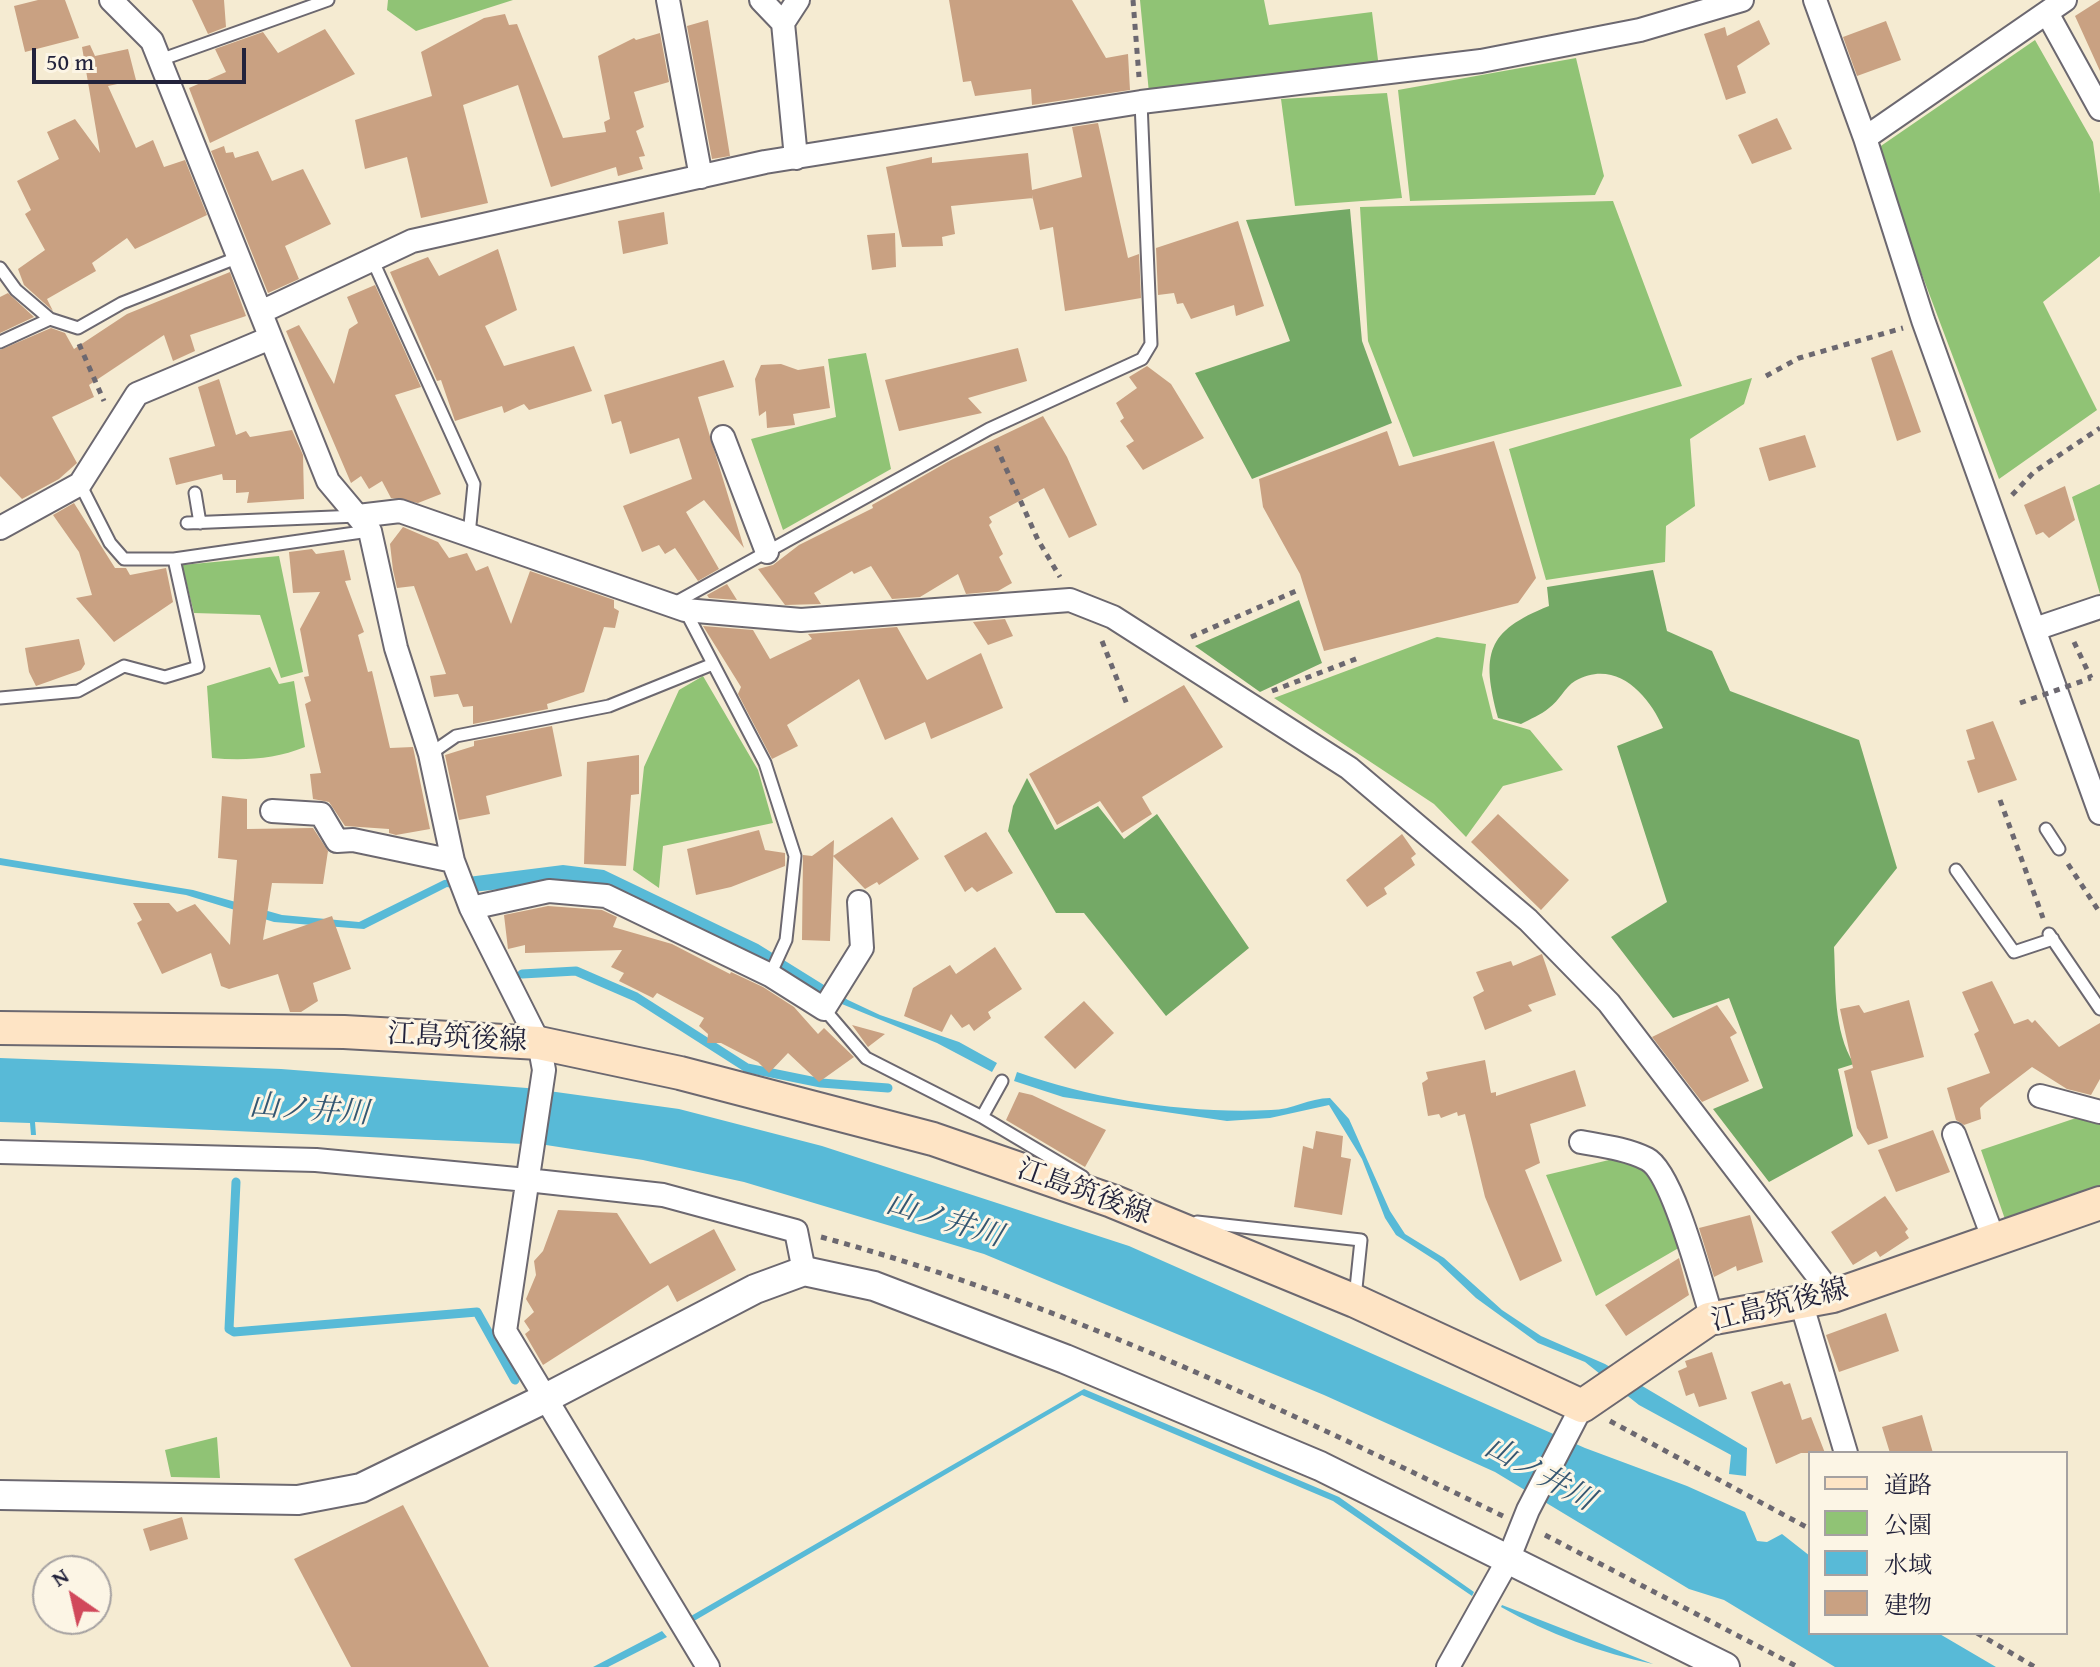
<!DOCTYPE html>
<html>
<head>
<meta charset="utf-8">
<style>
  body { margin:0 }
  #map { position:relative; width:2100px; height:1667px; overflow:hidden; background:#f5ebd2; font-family:"Gentium Book Plus","Noto Serif JP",serif }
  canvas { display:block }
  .legend { position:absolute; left:1808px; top:1451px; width:260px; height:184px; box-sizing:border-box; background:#fcf5e5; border:2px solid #a5a1a1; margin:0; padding:10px 14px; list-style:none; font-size:24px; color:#22223b }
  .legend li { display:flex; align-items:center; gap:16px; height:40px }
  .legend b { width:40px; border:2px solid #a5a1a1 }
  .north { position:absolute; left:32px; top:1555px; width:80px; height:80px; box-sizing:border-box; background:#fcf5e5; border:2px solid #a5a1a1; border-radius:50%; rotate:326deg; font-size:22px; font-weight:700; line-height:32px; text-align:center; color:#22223b }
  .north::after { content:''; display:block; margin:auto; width:28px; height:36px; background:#d1495b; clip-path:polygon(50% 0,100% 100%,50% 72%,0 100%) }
  .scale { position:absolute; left:32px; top:48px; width:214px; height:36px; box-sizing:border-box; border:4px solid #22223b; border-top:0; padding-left:10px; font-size:24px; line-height:28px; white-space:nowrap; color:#22223b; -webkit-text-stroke:6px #fcf5e5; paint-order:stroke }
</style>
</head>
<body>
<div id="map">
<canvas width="2100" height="1667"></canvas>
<ul class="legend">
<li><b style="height:10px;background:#fee4c5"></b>道路</li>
<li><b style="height:22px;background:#90c375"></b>公園</li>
<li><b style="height:22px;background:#58bad7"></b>水域</li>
<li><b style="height:22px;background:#c9a182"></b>建物</li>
</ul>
<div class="north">N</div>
<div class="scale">50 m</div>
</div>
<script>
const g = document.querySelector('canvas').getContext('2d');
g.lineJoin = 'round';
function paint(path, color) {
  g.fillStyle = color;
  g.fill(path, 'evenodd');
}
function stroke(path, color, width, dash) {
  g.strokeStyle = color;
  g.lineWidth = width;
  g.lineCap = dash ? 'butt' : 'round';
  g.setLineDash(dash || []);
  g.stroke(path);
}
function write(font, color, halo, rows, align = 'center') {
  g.font = font + ' "Gentium Book Plus","Noto Serif JP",serif';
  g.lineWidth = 6;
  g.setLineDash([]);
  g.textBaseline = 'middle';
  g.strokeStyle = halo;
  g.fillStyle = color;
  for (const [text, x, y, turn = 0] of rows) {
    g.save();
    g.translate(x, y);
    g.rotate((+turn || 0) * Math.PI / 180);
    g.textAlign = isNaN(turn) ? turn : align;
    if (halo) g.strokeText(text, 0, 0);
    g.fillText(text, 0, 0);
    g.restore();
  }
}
paint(new Path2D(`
  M388,0H513L416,31L387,10Z
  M1140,0H1264L1269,25L1372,12L1379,68L1149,93Z
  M2035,40L2093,142L2100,194V256L2043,302L2097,410L1999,479L1875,150Z
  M1576,58L1604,176L1595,195L1410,201L1398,90Z
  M1387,93L1402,198L1295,206L1281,99Z
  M1613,201L1682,386L1413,457L1368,341L1360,207Z
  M866,353L891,469L783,530L751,439L836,417L828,359Z
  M1752,378L1744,404L1690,439L1695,506L1666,526L1665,562L1546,580L1509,449Z
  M2100,484V594L2072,497Z
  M279,556L303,672L281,678L260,615L194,613L182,565Z
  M1437,637L1486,644L1482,675L1493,719L1530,730L1563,770L1503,786L1466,837L1434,804L1274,698Z
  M270,667L279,684L294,681L305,747C275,759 245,761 212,758L207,686Z
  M703,676L758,770L773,823L663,846L659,888L633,870L644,767L679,690Z
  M2076,1118L2100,1124V1192L2007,1225L1981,1150Z
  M1609,1160C1617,1160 1628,1159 1635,1162C1665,1175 1673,1219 1682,1246L1596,1296L1546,1175Z
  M217,1437L220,1478L171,1477L165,1450Z`), '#90c375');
paint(new Path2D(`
  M1350,209L1362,341L1392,423L1252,479L1195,373L1290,341L1246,220Z
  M1653,570L1667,631L1712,651L1730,691L1859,740L1897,868L1834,947C1836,986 1833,1030 1854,1064L1838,1069L1853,1136L1769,1182L1713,1109L1763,1088L1729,998L1673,1018L1611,937L1667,902L1617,746L1663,728C1649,695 1616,658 1575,681C1565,687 1559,701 1549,708C1541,715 1530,719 1521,724L1498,718C1481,654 1486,631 1549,606L1547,587Z
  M1299,600L1322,663L1260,692L1195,646Z
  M1027,778L1055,830L1098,806L1124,839L1157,814L1249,948L1166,1016L1084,913H1056L1008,831L1013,806Z`), '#74a966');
paint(new Path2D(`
  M0,858L193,890L282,915L359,922L444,880L563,865L604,870L758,944L848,1000L880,1015L959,1042L997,1063L992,1072L937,1043L549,884L472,892L447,887L364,929L274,922L186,895L0,865Z
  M0,1058L281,1069L527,1088L679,1109L822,1146L1129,1246L1585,1448L1687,1486L1745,1512L1757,1541L1767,1542L1782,1534L1810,1556V1633H1938L1996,1667H1835L1724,1600L1689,1589L1495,1472L1324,1395L984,1254L744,1182L643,1160L546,1145L35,1122L36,1135H31L30,1123L0,1122Z
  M1017,1072C1096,1100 1187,1114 1271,1110C1292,1110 1309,1098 1330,1098L1349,1119L1390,1211L1405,1234L1444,1258L1502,1310L1541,1336L1605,1364L1747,1448L1746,1476L1729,1474L1731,1455L1639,1405L1585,1362L1538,1343L1476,1298L1438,1262L1396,1235L1385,1218L1362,1159L1329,1105L1270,1118L1227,1121L1063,1097L1014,1081Z
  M1084,1389L1339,1497L1474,1592L1472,1596L1333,1501L1082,1395L694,1621L691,1616Z
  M1502,1605L1653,1664C1601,1653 1548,1634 1501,1607Z
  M662,1631L667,1637L608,1667H593Z`), '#58bad7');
stroke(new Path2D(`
  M522,974L576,971L636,997L747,1068L821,1083L888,1088
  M236,1182L229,1329L234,1332L477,1312L515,1380`), '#58bad7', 9);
paint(new Path2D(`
  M38,0H65L79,38L25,52L14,6Z
  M192,0H224L226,27L208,34Z
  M949,0H1072L1106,58L1128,54L1130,90L1032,105L1031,89L975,96L971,81L963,82Z
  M2100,0V71L2075,16Z
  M505,14L509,25L517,24L563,138L606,132L604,122L610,119L598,56L634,38L636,40L660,33L669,82L634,92L644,127L636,131L645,156L639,157L643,169L618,176L616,167L551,187L518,85L463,105L488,203L421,218L407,157L365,169L355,120L432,96L421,52L484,18Z
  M708,20L730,156L712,159L687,26Z
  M1759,20L1770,44L1737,66L1746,93L1726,100L1704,34L1725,27L1727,36Z
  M1886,21L1901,60L1857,76L1843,37Z
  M325,29L355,74L210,143L189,88L226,72L215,49L263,32L278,53Z
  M90,45L95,56L128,49L136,80L108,86L136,148L153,140L164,167L185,160L207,215L135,249L127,238L92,263L96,271L47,299L53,311L24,285L18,269L45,250L25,214L31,210L17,181L59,159L47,132L75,119L100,153L82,47Z
  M1777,118L1792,149L1752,164L1738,135Z
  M1098,123L1128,258L1139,254L1141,298L1065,311L1053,227L1040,230L1032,195L1033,198L951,206L955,234L942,237L943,246L902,247L886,167L932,157V163L1028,153L1032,190L1082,177L1072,127Z
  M224,146L226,153L233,152L235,158L258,151L272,181L303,169L331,224L285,246L299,279L268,293L211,151Z
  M664,212L668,244L623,254L618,221Z
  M1238,221L1264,306L1236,316L1234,305L1191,319L1183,303L1177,304L1174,293L1158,295L1156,248Z
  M895,233L896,267L872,270L867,235Z
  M498,249L517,310L485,326L504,366L574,346L592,391L529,410L524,404L504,413L502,406L455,421L441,380L437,381L390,272L428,257L439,276Z
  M230,272L246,316L190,335L195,351L173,361L164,335L89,385L94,397L52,417L77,463L59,479L22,499L0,476V350L51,328L65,333L74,349L127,314Z
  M375,285L421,387L395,395L441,494L418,503L391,498L382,481L369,489L361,476L351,483L286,331L299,325L334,384L349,329L358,323L347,297Z
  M8,293L34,317L0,333V297Z
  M1018,348L1027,381L968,398L982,413L899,431L885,380Z
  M1892,350L1921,432L1897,441L1871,358Z
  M724,360L734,387L698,397L744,548L704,500L686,512L719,569L698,581L675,548L665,554L659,545L642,552L623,506L692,479L679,438L630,454L621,421L612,424L604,395Z
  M781,364L798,370L824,366L830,408L793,414L795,425L767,428L766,411L759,416L755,379L761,365Z
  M1147,366L1171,384L1204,438L1143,470L1126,446L1134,441L1120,421L1124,418L1116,403L1137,388L1129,377Z
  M219,379L236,435L246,431L250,437L292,430L303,455L304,499L247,503L249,492L236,493V480H223L222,474L176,485L169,458L215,446L198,387Z
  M1043,416L1067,457L1097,525L1069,538L1044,488L989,517L992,522L989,525L1003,554L999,557L1012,583L998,591L966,594L958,574L920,597L892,599L871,566L854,574L852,571L814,593L821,604L785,605L758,569L773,565L799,545L873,508L872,505L951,460Z
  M1387,431L1399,466L1494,441L1536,578L1518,603L1324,651L1300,574L1263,507L1259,479Z
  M1805,435L1816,467L1769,481L1759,448Z
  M2065,486L2075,520L2049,538L2043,532L2036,535L2024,505Z
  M74,503L115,568H126L130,575L166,568L173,602L114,642L76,598L92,595L79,552L53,515Z
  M403,527L438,542L449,558L467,553L476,571L488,566L511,624L530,571L614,600V608L619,611L615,628L604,627L584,692L547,704L548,709L473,724V706L463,707L458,694L434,697L430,676L446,674L414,586L397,588L393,570L390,544Z
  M312,549L316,554L344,550L351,580L345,581L364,632L358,635L368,672L372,671L390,748L413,747L430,829L396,835L389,833V829L345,826L329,802L313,799L310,774L321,773L305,704L311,701L304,677L309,676L300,629L320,592L293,593L289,552Z
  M727,584L737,600L709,598L707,595Z
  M1005,619L1013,636L988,645L973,622Z
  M703,626L753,630L770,659L812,639L808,634L897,627L927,680L981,653L1003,708L931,739L925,722L885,740L859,679L787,725L798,746L772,759L738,694L741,687Z
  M79,639L85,664L81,670L36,686L29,672L25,648Z
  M1184,685L1223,747L1142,797L1152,814L1122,833L1100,801L1057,825L1029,774Z
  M1993,721L2017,780L1978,793L1967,761L1975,759L1966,730Z
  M552,726L562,776L486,796L490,814L459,820L445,755L474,746V741Z
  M639,755V794L631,795L626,866L584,864L587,762Z
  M222,796L247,799V829L313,828L328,851L323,884L272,883L263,940L332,916L351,969L313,983L318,1001L301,1012H290L278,974L229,989L221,986L211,953L162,974L137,923L142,920L133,903H169L177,912L195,904L230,945L237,860L218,858Z
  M1498,814L1569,880L1541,910L1471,842Z
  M892,817L919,859L879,885L877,882L865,889L833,856Z
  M759,830L765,850L785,853V866L731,887L696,895L687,849Z
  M986,832L1013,873L977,892L972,887L965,892L944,856Z
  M1402,834L1416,854L1411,858L1415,865L1384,888L1387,894L1367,907L1346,880Z
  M834,840L830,941L802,940L803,855L812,856Z
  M548,906L602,910L617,917L613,927L672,944L730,974L731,972L763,987L794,1007L818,1034L824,1028L854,1057L819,1082L788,1053L769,1073L758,1062L721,1043H707L708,1034L699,1026L704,1018L657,993L653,998L619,981L624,973L611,967L622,950L525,953V945L508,949L504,915Z
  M995,947L1022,989L988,1012L991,1018L974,1031L969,1024L962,1028L951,1014L942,1032L904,1016L913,988L950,965L956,974Z
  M1542,954L1556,995L1528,1005L1532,1011L1485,1030L1473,997L1484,991L1476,972L1511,961L1513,966Z
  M1992,981L2014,1024L2028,1019L2032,1023L2035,1020L2059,1047L2100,1023V1079L2091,1095L2067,1089L2032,1067L1985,1103L1980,1108L1981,1119L1964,1125L1956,1120L1947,1088L1990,1073L1974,1034L1979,1031L1962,992Z
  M1909,1000L1924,1057L1871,1071L1888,1138L1868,1145L1857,1128L1844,1071L1853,1068L1840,1009L1859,1005L1864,1013Z
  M1084,1001L1114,1033L1075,1069L1044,1037Z
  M1717,1005L1737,1033L1730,1037L1749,1081L1702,1102L1652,1037Z
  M852,1025L885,1034L868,1047Z
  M1485,1060L1491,1093L1496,1092V1096L1575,1070L1586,1106L1530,1124L1540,1163L1525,1170L1562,1261L1520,1281L1485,1197L1465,1114L1458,1116L1457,1112L1441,1118L1439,1114L1428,1116L1422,1083L1428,1079L1426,1072Z
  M1019,1092L1032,1095L1106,1130L1085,1167L1006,1120Z
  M1933,1130L1950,1172L1896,1192L1878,1150Z
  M1316,1131L1343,1136L1341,1157L1351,1159L1342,1215L1294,1207L1303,1146L1313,1149Z
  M1885,1196L1908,1229L1905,1232L1909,1238L1880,1257L1876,1251L1853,1265L1831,1232Z
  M558,1210L617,1213L650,1264L714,1229L736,1270L677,1302L668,1285L543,1365L525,1334L530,1330L524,1321L534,1312L526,1299L536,1275L534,1261L543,1251Z
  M1750,1215L1763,1262L1737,1271L1736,1266L1714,1277L1699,1228Z
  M1679,1258L1689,1295L1626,1336L1605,1305Z
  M1886,1313L1899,1351L1839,1372L1826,1335Z
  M1712,1352L1727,1399L1699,1407L1694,1393L1686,1396L1678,1371L1687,1367L1685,1361Z
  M1782,1381L1784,1385L1790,1383L1802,1420L1811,1417L1825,1453H1801L1776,1464L1751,1392Z
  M1922,1415L1933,1453H1890L1882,1427Z
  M403,1505L489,1667H351L294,1559Z
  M182,1517L188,1539L150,1551L143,1529Z`), '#c9a182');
const service = new Path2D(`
  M160,60L328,0
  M372,259L474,484L469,535
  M0,268L16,290L50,319
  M0,342L50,319L78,328L122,303L239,257
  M80,484L110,543L124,559H174L369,531
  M195,493L200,523
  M187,523L358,516
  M671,605L989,429L1142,359L1151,344L1141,102
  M685,610L765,763L795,856L786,940L770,975
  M0,698L78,691L124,666L165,677L198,667L174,559
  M430,754L456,736L609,706L713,664
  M2046,829L2059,849
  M1956,870L2014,952L2053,939
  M2049,934L2100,1009
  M824,1009L866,1058L982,1117L1083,1177
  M982,1117L1002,1081
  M1197,1222L1361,1240L1355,1298`);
const minor = new Path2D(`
  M111,0L152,41L328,481L370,531L396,648L430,754L453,861L471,908L539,1043L544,1070L505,1331L708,1667
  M668,0L701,177
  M761,0L783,23L796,158
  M1815,0L1865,138L1923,320L2100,813
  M2047,13L2100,109
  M783,23L798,0
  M1865,138L2065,0
  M261,312L412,241L765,162L1141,102L1481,61L1640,30L1742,0
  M723,437L767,552
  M358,516L400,511L685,610L801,620L1070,600L1113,617L1349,768L1528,920L1609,1003L1833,1296
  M0,528L80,484L137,394L270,338
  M2035,629L2100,607
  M272,811L321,814L337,841L353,840L453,861
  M471,908L549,891L606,896L770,975L824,1009L862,948L859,902
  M2040,1096L2100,1112
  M1954,1134L1994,1240
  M1581,1142C1603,1146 1627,1149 1647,1159C1673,1172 1702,1287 1712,1318
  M0,1152L316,1160L527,1180L663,1195L796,1231L804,1271
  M1801,1302L1846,1453
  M1448,1667L1508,1560L1528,1510L1582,1406`);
const tertiary = new Path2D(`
  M0,1495L298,1500L361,1488L544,1399L755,1289L804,1271L874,1286L1065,1359L1320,1466L1725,1667`);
const secondary = new Path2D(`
  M0,1028L344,1032L539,1043L680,1073L933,1139L1112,1201L1355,1301L1582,1406L1709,1319L1833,1296L2100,1203`);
stroke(service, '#6c6870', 15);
stroke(minor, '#6c6870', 26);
stroke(tertiary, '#6c6870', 32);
stroke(secondary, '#6c6870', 36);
stroke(new Path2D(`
  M1133,0L1139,77
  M79,344L104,401
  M1766,376L1799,358L1903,328
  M996,446L1038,540L1060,577
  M2012,495L2034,472L2100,428
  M1191,637L1296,591
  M1102,641L1128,707
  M2074,642L2091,678
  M1272,691L1361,657
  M2000,800L2043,918
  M2068,864L2100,913
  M821,1237C1058,1301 1283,1409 1503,1516
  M1610,1421L1810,1529
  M1545,1535L1798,1667
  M1977,1633L2035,1667`), '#6c6870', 5, [6, 6]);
stroke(service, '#fff', 11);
stroke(minor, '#fff', 22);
stroke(tertiary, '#fff', 28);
stroke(secondary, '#fee4c5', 32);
stroke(new Path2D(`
  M2020,703L2091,678`), '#6c6870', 5, [6, 6]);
write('28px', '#22223b', '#fcf5e5', [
  ["江島筑後線",457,1039,3],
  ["江島筑後線",1084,1193,20],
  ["江島筑後線",1780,1306,-14]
]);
write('italic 30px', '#355772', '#fcf5e5', [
  ["山ノ井川",309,1111,4],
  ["山ノ井川",944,1221,17],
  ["山ノ井川",1539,1475,29]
]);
</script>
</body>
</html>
